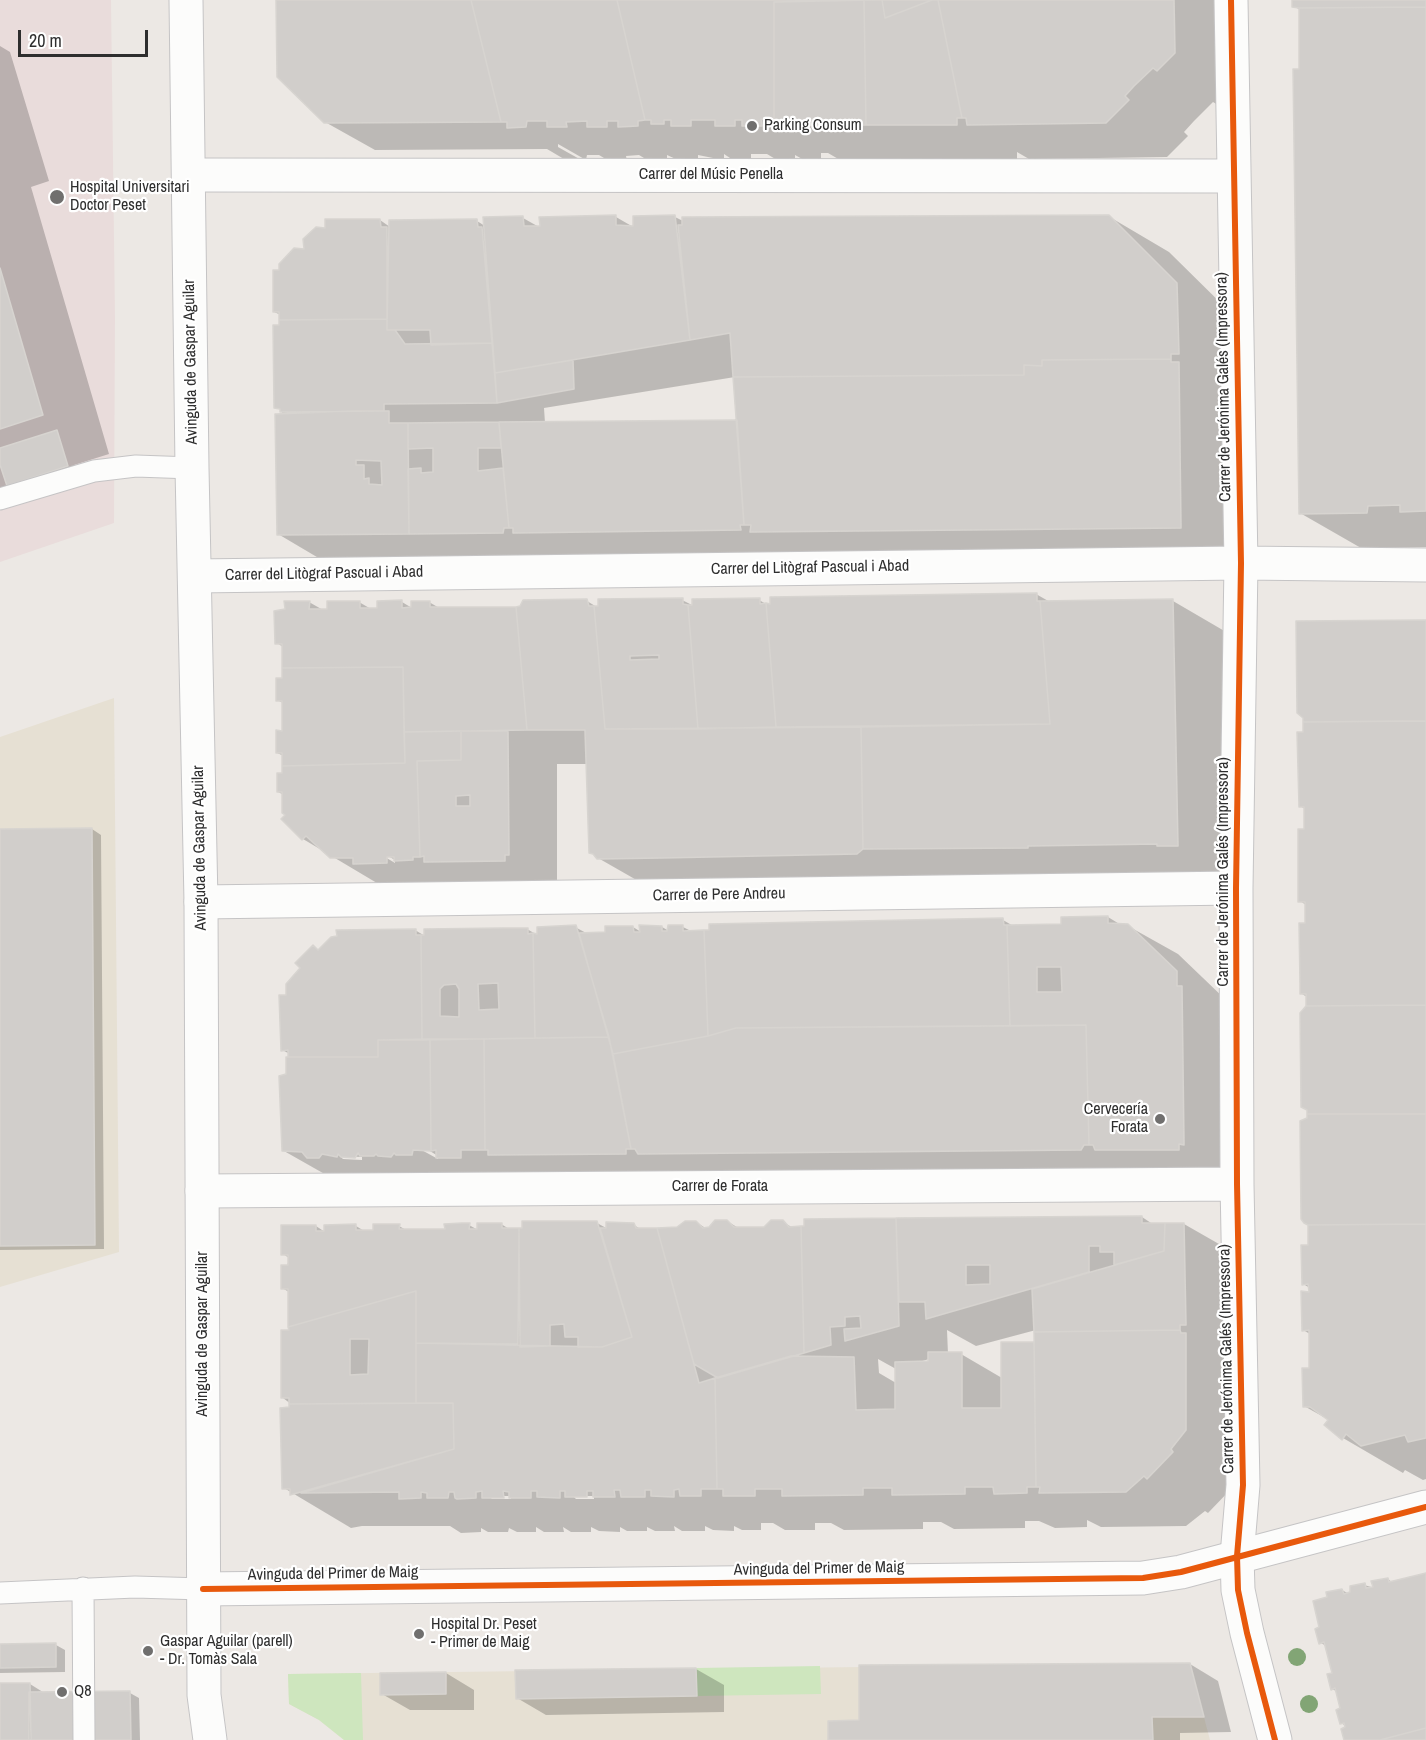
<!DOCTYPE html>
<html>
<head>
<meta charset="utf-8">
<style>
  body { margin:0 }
  #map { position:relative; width:1426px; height:1740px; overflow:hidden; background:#ece8e4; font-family:"Archivo Narrow",sans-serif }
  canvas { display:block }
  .scale { position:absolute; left:18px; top:30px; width:130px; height:27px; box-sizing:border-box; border:3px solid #2e2e2e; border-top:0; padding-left:8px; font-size:18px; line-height:21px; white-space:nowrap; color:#2e2e2e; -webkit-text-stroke:4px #fff; paint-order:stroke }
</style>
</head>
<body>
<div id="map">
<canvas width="1426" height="1740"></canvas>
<div class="scale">20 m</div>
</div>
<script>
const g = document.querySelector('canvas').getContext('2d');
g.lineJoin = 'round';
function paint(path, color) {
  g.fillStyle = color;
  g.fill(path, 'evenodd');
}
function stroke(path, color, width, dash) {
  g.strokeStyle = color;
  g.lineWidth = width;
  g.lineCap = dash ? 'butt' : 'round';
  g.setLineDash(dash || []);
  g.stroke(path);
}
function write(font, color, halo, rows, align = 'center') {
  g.font = font + ' "Archivo Narrow",sans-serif';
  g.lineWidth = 4.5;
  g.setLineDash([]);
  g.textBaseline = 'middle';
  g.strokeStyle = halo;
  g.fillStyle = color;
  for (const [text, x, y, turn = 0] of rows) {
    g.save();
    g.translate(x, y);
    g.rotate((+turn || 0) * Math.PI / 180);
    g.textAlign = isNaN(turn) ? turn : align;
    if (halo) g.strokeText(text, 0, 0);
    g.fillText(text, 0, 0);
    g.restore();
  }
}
paint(new Path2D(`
  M114,698L119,1252L0,1287V737Z
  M1190,1663L1210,1740H344L319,1720L289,1704L288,1674Z`), '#e6e0d3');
paint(new Path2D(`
  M0,0H111L115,318L114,523L0,562Z`), '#e9dcdb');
paint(new Path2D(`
  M820,1666L821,1694L697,1696L696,1668Z
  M361,1673L363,1740H344L319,1720L289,1704L288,1674Z`), '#cee6be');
paint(new Path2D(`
  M278,0H1234L1218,105L1213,102L1194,121L1184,132L1188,136L1167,157L1029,159L1017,152V159L840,160L828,153H821V160H804L795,155V160H777L767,154H751V160H733L724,154V158H713L698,155V160L680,161L667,155V161H649L639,155L626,156L627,161H609L599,155H587L586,160L558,144V147L583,161L569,162L547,149L375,150L325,122Z
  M1293,0H1426V547L1361,548L1300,513V10L1294,6Z
  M0,46L10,52L49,181L31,187L109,454L74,465L76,471L18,490L9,485L0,488Z
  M1108,216L1169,252L1237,319L1241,562L812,566L789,552V558L327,563L278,534L282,410L276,407L281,315L274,312L281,272L326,229L380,220L390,227L477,221L485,226L523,218L539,227L616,217L635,228L675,217L683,221ZM735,377L738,422L545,423L544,408Z
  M1036,594L1050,602L1173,601L1233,636L1238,880L925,883L913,876L907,881L647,886L598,858L588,764H557V882L392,892L303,839L287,814L284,795L278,792L284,775V756L277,753L284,733L283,703L277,700L284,680L283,647L277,643L309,602L323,610L359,602L371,609L402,602L412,608L429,602L441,609L516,608L587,601L600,609L682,600L694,606L759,600L768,605ZM381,852L395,860V863L380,854Z
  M1426,622V1479L1423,1480L1405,1470L1403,1473L1343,1438L1329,1420L1304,1406L1310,1370V1334L1303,1330L1310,1293V1288L1303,1284L1310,1246L1307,997L1302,994L1306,905L1300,901L1306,831L1305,809L1300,806L1305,734Z
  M92,829L101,835L104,1249L0,1250V830Z
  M1108,917L1121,925L1128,926L1178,954L1226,1000L1232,1172L344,1185L284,1151L290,1054L282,1050L287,996L313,947L320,951L415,930L425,936L527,929L539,936L575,927L588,934H606L633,927L641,932L662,927L669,931L683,927L693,932L1003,920L1015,927L1062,925ZM420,1145L438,1156V1159L418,1148ZM340,1156L362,1157V1160L343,1159Z
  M1142,1217L1154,1225L1184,1224L1233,1252V1487L1208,1513L1205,1511L1186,1526L1101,1527L1087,1520V1527L1055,1528L1039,1521H1025V1528L954,1529L941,1522H923V1529L844,1530L831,1523H815V1530H785L773,1523H761V1530H742L734,1526V1531L713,1530L705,1526V1531H682L674,1526L675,1531H655L647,1527V1531H627L620,1527V1532L599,1531L591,1527V1532H571L563,1527L564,1532H544L536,1527V1532H517L509,1528L508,1532H488L481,1528V1532L461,1533L450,1526H362L351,1528L284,1488L291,1404L283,1398L290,1332L289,1292L282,1288L289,1258L283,1254L316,1226L325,1232L356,1226L366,1232L399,1226L408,1231H446L469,1225L478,1230L501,1224L511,1230H523L597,1223L608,1229L634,1225L642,1230L669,1229L696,1222L707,1229L727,1221L740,1229L765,1228L782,1222L794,1228H805L806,1221ZM947,1330L976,1346L1036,1330V1343L1002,1344V1378L961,1354H948ZM878,1359L896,1369V1383L879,1373ZM929,1359V1363L919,1362ZM489,1496H511V1499H492ZM573,1496H594V1499H576Z
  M1426,1574V1740H1345L1349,1728L1341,1723L1342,1709L1338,1692L1332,1689L1333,1674L1326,1646L1321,1643V1628L1342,1590L1349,1594L1364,1585L1375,1588L1388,1579L1393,1583Z
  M56,1645L65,1650V1672L0,1673V1646Z
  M1190,1664L1218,1681L1231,1732L1180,1733V1740H830L861,1722Z
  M696,1669L724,1685V1712L546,1715L517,1698Z
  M446,1673L474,1690V1710H410L382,1694Z
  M30,1684L46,1694L130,1693L139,1698L140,1740H0V1685Z`), '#0003');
const building = new Path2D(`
  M276,0H471L501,122L324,123L277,77Z
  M471,0H617L645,120L638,121V126L618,127V121H607V127H587V121L566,122L567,127H547V121H527L526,127L507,128V122H501Z
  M617,0H875L774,2V119H761L762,126H742V120H735V126H715V120H691V126H671V120H664V124H651V120H645Z
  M864,0L866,125L778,126V120L774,119V2Z
  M864,0H882L885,18L932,0H938L962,118H957V125H866Z
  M882,0H932L885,18Z
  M938,0H1174L1175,53L1157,71L1153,68L1134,86L1125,96L1129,100L1106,123L967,125L966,118H962Z
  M1292,0H1426V7L1299,8L1292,7Z
  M1426,7V511L1400,512V505L1368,506L1367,513L1299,514L1293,69H1299V8Z
  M616,215V225L633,226V216L675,215L690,340L495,373L483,217L523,216L524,226H540L539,217Z
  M1109,215L1177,283L1179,354H1171V359L1042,360V366L1024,365V375L733,377L730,333L690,340L678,225H682V217Z
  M325,219H380L381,227H387V319L279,320V312H273V270H279V264L294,248L304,249L303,239L316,227L325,228Z
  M477,219L478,227H482L492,343L431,345L430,330H387L389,220Z
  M0,268L43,415L0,429Z
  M387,319V330H395L405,344L492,343L497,403L384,404V411L280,412V409L274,408L273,325H279V320Z
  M1171,359V362H1179L1181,528L750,532L751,525H744L733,377L1024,375V365L1042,366V360Z
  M573,360L574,389L497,403L495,373Z
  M355,411H389V423H408L409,534L277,535L275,414ZM356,460L381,461L382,485L369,484V478L364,479V465H356Z
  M737,420L744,525H740L741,530L513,533V528H509L499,422Z
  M499,422L501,448H478V471L503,468L509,528H504L503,533L409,534L408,469L421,468V473L433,472V448L408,449V423Z
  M57,430L68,466L7,486L0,465V448Z
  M1037,593V601H1040L1050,724L776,727L766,603L770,604V597Z
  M683,598V604L688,605L698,729H605L594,606H598V599ZM659,655V659L630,660V656Z
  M760,598V604L766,603L776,727L698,729L688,605H692V599Z
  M587,599L589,606H594L605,729L861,727L863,849L857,854L661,858L597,859L593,854L589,853L585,730H527L516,607L520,606L523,600Z
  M1173,599L1178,846H1157V844L1028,846V848L863,849L861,727L1050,724L1040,601Z
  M402,600V608L411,607V601H430V607H516L527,730L404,732L403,667L282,668V644H275L274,611L285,609L284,601H310L309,609H327V601H360V608H377V601Z
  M1426,620V721L1303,722V718L1297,713L1296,621Z
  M403,667L405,763L282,766V753H276V730L282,731V701H276V678H282V668Z
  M1403,721H1426V1005L1306,1006V994H1300V984L1299,923H1305V902H1298V829H1304V807H1299L1297,732H1303V722Z
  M461,731H508L509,855H505V861L424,862V856L420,857L417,761L461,760ZM470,795V806H456V796Z
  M461,731V760L417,761L420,857H413V860L394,861V857H387V863L353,864V858H330L306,836L302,840L281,819L285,815L282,813V792H277V773H282V766L405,763L404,732Z
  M92,828L95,1245L0,1246V829Z
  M1108,916V923L1128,924L1177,971V986H1182L1184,1145L1179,1144V1150H1095L1093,1145H1089L1086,1025L1010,1026L1007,925L1061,924V917ZM1037,967H1061L1062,992H1037Z
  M1003,918L1004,925H1007L1010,1026L736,1028L708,1036L704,930H709V924Z
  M576,925L609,1037L535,1038L533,933L537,934V927Z
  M639,925L662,926V931H667L668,925H683V931L704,930L708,1036L613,1054L579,933L605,932V926H633L634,932H640Z
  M504,928H528V934L533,933L535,1038L422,1040L421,935H424V929ZM498,983L499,1009L479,1010L478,984ZM456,984L459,989V1017L440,1016V989L444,985Z
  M416,929V935H421L422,1040H378V1057H288V1050L281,1051L279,995H286V984L300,968L295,963L313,945L318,950L331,937L337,936L336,930Z
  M1426,1005V1114H1307V1110L1301,1107L1300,1013L1306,1006Z
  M1086,1025L1089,1145H1084L1081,1150L638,1154L635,1149H631L613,1054L708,1036L736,1028Z
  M609,1037L631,1149H626V1154L488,1155V1150H485L484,1039Z
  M430,1039H484L485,1150H461V1158H436V1150L431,1151Z
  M430,1039L431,1151L413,1150L412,1155H396L394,1153L391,1157L378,1156L376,1154L374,1156H360L358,1153L355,1158L341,1157L338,1154L337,1157L322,1154L319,1158H307L302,1152L282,1151L279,1076L286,1074V1057H378V1040Z
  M1307,1114H1426V1224L1308,1225L1304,1223L1301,1219L1300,1121L1307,1118Z
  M1142,1216V1223H1165L1164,1251L1114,1265V1252H1100V1246H1089V1272L926,1319L925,1302H899L896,1218ZM966,1265H990V1284L966,1285Z
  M896,1218L899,1326L845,1341L844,1329L861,1328L860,1316L845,1317V1326L830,1327L831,1345L804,1353L801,1226H804V1219Z
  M715,1220H727L734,1227H764L771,1220H783L789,1227L801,1226L804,1353L718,1378L694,1364L657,1228L677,1227L685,1221H696L703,1228L709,1227Z
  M522,1221H597L632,1337L602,1347H578V1337H565L564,1324L550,1325V1346L520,1347L519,1228H522Z
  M606,1222L634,1223L636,1228H657L699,1383L715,1378L717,1489H701V1496H680L679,1489L674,1490V1497L651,1496V1490H645V1497H621L620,1490H614L615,1497H593V1491H587V1497H565V1491H560V1498L537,1497V1491H531V1498H509V1492L503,1491L504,1498H482V1491L476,1492V1498L457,1499L455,1498L454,1492H449L448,1498H427V1493L421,1492V1498L399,1499V1492L301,1493L454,1449L453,1403H416V1343L602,1347L632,1337L600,1228H606Z
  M462,1223H470L469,1229H477V1223H502V1228H519L518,1344L416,1343V1291L288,1327V1289H281V1265H288V1255H281V1225H316V1231H324V1225L356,1224V1230H373V1224H400L399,1229H445L444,1224Z
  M1165,1223H1184L1186,1325H1180V1330L1034,1332L1032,1289L1164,1251Z
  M1426,1224V1438L1408,1442L1405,1435L1361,1446L1346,1434L1342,1440L1324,1425L1328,1420L1310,1407H1303L1302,1368H1309V1330L1302,1331L1301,1291L1309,1292L1308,1284L1302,1285L1301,1245H1308V1225Z
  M416,1291V1403L289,1404V1398H281V1330H289L288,1327ZM350,1339H369L368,1374L350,1375Z
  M1180,1330L1181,1333H1186V1430L1171,1449L1173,1452L1147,1479L1144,1476L1126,1492L1039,1493L1040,1487H1036L1034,1332Z
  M1001,1342H1034L1036,1487H1027V1493L994,1494L993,1487H965V1494L892,1495V1488H863V1495L782,1496V1489H755V1496H723V1489H717L715,1378L791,1356L854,1357L856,1410L895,1409V1362L928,1361V1352H962V1408H1001Z
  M453,1403L454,1449L290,1495V1489H282L280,1408L289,1407V1404Z
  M1426,1573V1728L1380,1740H1344L1341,1729L1345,1727L1344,1723L1340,1724L1336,1710L1340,1708L1335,1688L1331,1690L1327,1674L1332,1673L1324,1642L1319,1644L1315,1629L1319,1627L1313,1601L1327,1597L1326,1592L1342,1589L1344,1594L1350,1592V1586L1365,1583L1366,1588L1373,1587L1371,1581L1388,1578L1389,1582Z
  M56,1643V1667L0,1668V1644Z
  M1190,1663L1204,1717H1152L1153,1740H828V1721L859,1720V1665Z
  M696,1668L697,1696L516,1699L515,1670Z
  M446,1672V1694L380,1695V1673Z
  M0,1683H30L31,1740H0Z
  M130,1691L131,1740H29V1692Z
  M1426,1728V1740H1380Z`);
paint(building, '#d1cecb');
stroke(building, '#d7d4d0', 1.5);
const service = new Path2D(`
  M0,499L94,471L136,466L192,468
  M83,1588L84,1740
  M0,1593L135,1587L203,1589`);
const minor = new Path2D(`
  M1231,0L1241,563L1236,888L1237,1184L1243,1485L1237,1556L1238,1590L1247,1633L1275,1740
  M189,175L1233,176
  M195,576L1241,563L1426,565
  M201,902L1236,888
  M202,1191L1237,1184`);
const tertiary = new Path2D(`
  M203,1589L1143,1578L1181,1572L1426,1507`);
const secondary = new Path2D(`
  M186,0L192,468L201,902L204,1695L210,1740`);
stroke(service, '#c5c4c5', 23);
stroke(minor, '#c5c4c5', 35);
stroke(tertiary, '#c5c4c5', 35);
stroke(secondary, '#c5c4c5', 35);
stroke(service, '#fcfcfb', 21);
stroke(minor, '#fcfcfb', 33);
stroke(tertiary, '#fcfcfb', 33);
stroke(secondary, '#fcfcfb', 33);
stroke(new Path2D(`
  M1231,0L1241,563L1236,888L1237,1184L1243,1485L1237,1556L1238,1590L1247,1633L1275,1740
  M203,1589L1143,1578L1181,1572L1426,1507`), '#e8590c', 6);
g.fillStyle = '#82a575';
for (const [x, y] of [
  [1297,1657],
  [1309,1704]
]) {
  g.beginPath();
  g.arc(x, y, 9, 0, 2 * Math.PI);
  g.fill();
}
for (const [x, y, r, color] of [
  [752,126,6,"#706f6e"],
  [57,197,8,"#706f6e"],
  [1160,1119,6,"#706f6e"],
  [419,1634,6,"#706f6e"],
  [148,1651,6,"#706f6e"],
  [62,1692,6,"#706f6e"]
]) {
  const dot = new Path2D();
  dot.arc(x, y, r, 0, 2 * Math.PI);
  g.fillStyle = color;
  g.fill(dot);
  stroke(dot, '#fff', 2);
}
write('16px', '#2e2e2e', '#fff', [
  ["Parking Consum",764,126],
  ["Hospital Universitari",70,188],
  ["Doctor Peset",70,206],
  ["Cervecería",1148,1110,"right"],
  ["Forata",1148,1128,"right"],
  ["Hospital Dr. Peset",431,1625],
  ["- Primer de Maig",431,1643],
  ["Gaspar Aguilar (parell)",160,1642],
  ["- Dr. Tomàs Sala",160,1660],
  ["Q8",74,1692]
], 'left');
write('16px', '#2e2e2e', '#fff', [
  ["Carrer del Músic Penella",711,175],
  ["Avinguda de Gaspar Aguilar",191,362,-91],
  ["Carrer de Jerónima Galés (Impressora)",1224,387,-91],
  ["Carrer del Litògraf Pascual i Abad",810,568,-1],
  ["Carrer del Litògraf Pascual i Abad",324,574,-1],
  ["Avinguda de Gaspar Aguilar",200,848,-91],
  ["Carrer de Jerónima Galés (Impressora)",1224,872,-90],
  ["Carrer de Pere Andreu",719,895,-1],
  ["Carrer de Forata",720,1187],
  ["Avinguda de Gaspar Aguilar",203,1334,-90],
  ["Carrer de Jerónima Galés (Impressora)",1227,1359,-91],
  ["Avinguda del Primer de Maig",819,1569,-1],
  ["Avinguda del Primer de Maig",333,1574,-1]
]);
</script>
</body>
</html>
